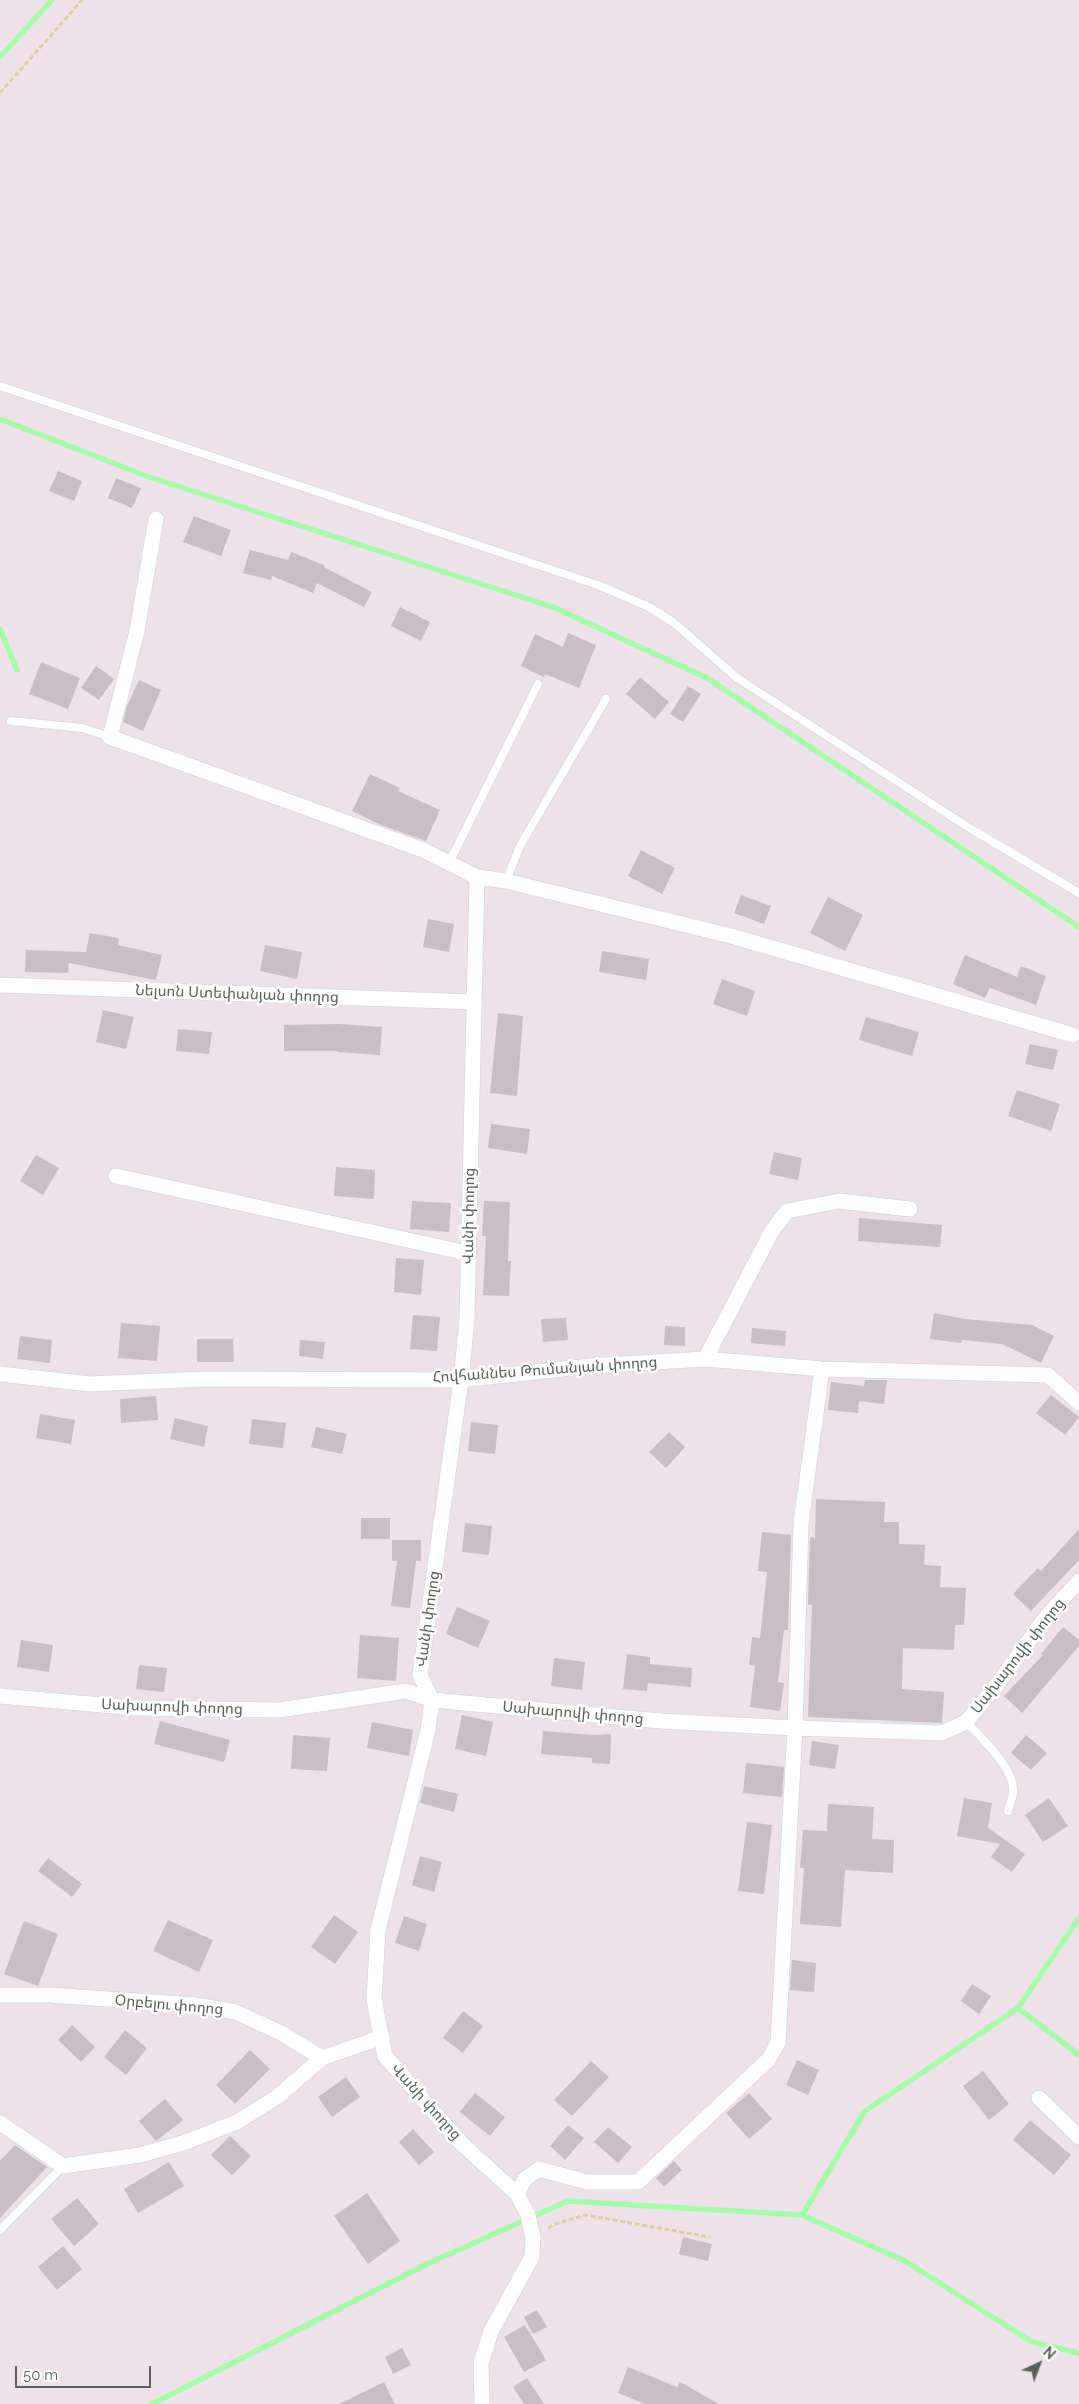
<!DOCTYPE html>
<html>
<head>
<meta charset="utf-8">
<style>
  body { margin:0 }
  #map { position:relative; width:1079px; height:2404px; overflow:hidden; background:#eee1e9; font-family:Raleway,sans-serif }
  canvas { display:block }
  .north { position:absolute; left:1014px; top:2339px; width:50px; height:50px; -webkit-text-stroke:4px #fff; paint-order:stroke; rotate:43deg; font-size:14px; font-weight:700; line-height:20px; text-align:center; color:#5a635b }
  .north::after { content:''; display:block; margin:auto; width:18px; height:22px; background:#5a635b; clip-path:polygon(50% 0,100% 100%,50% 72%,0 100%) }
  .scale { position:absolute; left:15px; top:2366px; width:136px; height:22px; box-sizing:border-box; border:2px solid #5a635b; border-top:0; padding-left:6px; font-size:15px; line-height:18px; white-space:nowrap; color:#5a635b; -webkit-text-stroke:4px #fff; paint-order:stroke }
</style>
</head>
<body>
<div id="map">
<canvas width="1079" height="2404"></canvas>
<div class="north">N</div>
<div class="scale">50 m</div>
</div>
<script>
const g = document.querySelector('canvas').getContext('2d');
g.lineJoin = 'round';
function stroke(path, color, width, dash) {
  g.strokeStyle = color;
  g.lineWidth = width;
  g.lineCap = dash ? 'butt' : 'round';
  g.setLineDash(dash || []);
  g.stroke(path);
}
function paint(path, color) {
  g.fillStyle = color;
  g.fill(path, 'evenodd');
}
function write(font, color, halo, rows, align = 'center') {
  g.font = font + ' Raleway,"Noto Sans Armenian",sans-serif';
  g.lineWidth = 5;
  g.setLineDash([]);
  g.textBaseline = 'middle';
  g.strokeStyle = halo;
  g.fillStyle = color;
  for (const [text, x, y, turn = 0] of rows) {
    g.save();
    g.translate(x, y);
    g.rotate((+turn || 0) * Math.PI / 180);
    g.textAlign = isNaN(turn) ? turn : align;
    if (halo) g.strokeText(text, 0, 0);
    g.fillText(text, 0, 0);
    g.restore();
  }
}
stroke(new Path2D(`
  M0,57L52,0
  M0,419L149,477L553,607L707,678L1079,927
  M0,629L17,670
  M1018,2008L1079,2055
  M802,2215L865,2111L1018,2008L1079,1918
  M152,2404L429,2263L568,2201L802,2215L905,2261L1032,2342L1079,2353`), '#a0ffa3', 5.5);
paint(new Path2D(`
  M58,471L82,481L74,501L49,491Z
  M116,478L141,488L132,508L108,498Z
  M194,516L231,530L221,556L183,542Z
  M250,550L288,560L291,552L324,565V567L372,592L364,607L317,583L313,593L272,576L271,580L243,573Z
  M400,607L430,622L421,641L391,626Z
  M568,633L596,645L579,688L545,674L544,677L521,666L535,634L563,647Z
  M41,662L80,678L68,709L29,694Z
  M96,666L114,679L99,700L81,688Z
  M640,677L669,702L655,719L626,694Z
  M139,680L161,690L143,731L123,722L127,706Z
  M688,686L701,694L683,722L670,714Z
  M370,774L400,788L398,791L440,810L426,841L381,825L352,811Z
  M641,850L675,868L662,894L628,876Z
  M741,895L771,906L764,924L734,913Z
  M828,897L863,915L845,951L810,933Z
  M428,919L454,924L449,952L423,947Z
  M90,933L119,938L118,945L162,955L156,980L69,963L68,973L25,972L26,950L86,952Z
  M265,945L302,952L297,979L260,971Z
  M602,951L649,959L646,980L599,972Z
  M965,955L1017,977L1021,966L1046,976L1036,1005L990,988L985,998L953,984Z
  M722,979L755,991L747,1016L713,1004Z
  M103,1010L134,1017L126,1049L96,1042Z
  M498,1013L523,1016L517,1096L490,1093Z
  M866,1017L919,1032L912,1056L859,1040Z
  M339,1024L382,1027L380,1055L337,1052V1051H284V1025Z
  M178,1029L212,1032L209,1054L176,1051Z
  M1030,1044L1058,1050L1053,1070L1025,1064Z
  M1017,1090L1060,1104L1051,1131L1008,1116Z
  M491,1124L530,1129L527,1154L488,1148Z
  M774,1152L802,1158L798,1180L769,1174Z
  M36,1155L59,1168L43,1195L20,1181Z
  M336,1167L375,1170L374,1199L334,1196Z
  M412,1201L451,1203L449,1232L410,1229Z
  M484,1201L510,1202L508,1261H511L509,1296L483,1295L486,1236H482Z
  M859,1218L942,1225L940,1247L858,1241Z
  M396,1258L424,1260L421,1295L394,1292Z
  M934,1313L965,1319L1032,1325L1054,1336L1041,1363L1002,1344L962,1340L961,1343L930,1339Z
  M413,1315L440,1317L437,1351L410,1349Z
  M566,1318L568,1340L543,1342L541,1319Z
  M121,1323L160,1326L157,1361L118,1358Z
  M665,1326L685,1327V1346L664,1345Z
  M752,1328L786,1331L785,1346L751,1343Z
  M20,1336L52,1340L50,1363L17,1359Z
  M197,1339H233L234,1362H197Z
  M300,1340L325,1342L323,1359L299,1356Z
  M865,1380H887L884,1404L859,1401L858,1413L828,1410L831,1382L864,1386Z
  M1051,1395L1079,1417L1065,1435L1036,1413Z
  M156,1396L158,1420L121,1423L120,1399Z
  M40,1414L75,1420L71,1444L36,1438Z
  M175,1418L208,1426L204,1447L170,1439Z
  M252,1419L286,1423L283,1448L249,1444Z
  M471,1422L498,1425L495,1454L468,1451Z
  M316,1427L347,1434L342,1454L311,1447Z
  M669,1432L685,1447L666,1468L649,1452Z
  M816,1499L885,1502L884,1522H899V1544L925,1545L924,1565L941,1566L940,1587L966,1588L964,1625H955L954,1650L903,1648L902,1689L944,1692L942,1723L808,1717L812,1605H808L810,1537L815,1538Z
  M361,1518H390V1539H361Z
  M465,1523L492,1526L489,1555L462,1552Z
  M1079,1529V1560L1031,1611L1013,1594L1038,1568L1041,1571Z
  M762,1532L791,1535L788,1630H784L778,1682L784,1683L780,1711L750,1707L755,1666L749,1665L752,1637L760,1638L767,1572L758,1571Z
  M392,1540H421V1561H416L410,1608L391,1606L397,1561H392Z
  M457,1607L490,1621L478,1648L446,1634Z
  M1063,1627L1079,1640V1646L1022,1713L1004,1696L1043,1655L1041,1654Z
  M360,1635L399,1638L396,1681L357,1678Z
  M21,1640L53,1645L49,1672L17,1667Z
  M627,1654L650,1657V1664L692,1668L691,1687L648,1683L647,1691L623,1689Z
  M554,1658L585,1662L582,1690L551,1686Z
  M139,1665L167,1668L164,1692L136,1689Z
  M462,1715L493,1722L486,1756L455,1749Z
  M160,1721L230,1740L224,1762L154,1744Z
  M372,1722L413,1730L409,1756L367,1748Z
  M543,1731L593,1735L611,1734L610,1764L592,1763V1758L541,1754Z
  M293,1735L330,1738L327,1771L291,1769Z
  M1026,1735L1047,1753L1031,1770L1011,1753Z
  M812,1741L839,1745L835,1769L809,1765Z
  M746,1763L784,1767L782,1797L743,1793Z
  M424,1786L458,1794L454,1812L420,1803Z
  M964,1798L992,1803L988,1828L1025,1854L1012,1872L991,1857L1000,1844L957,1836Z
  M1049,1798L1068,1826L1043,1842L1025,1815Z
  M828,1804L874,1807L872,1839L894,1840L893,1873L845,1870L841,1927L800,1924L804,1868H800L803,1830L827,1831Z
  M747,1822L772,1825L764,1894L738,1891Z
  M420,1856L442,1862L434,1892L412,1885Z
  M48,1858L82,1884L72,1897L38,1871Z
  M334,1915L358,1932L335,1964L311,1947Z
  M404,1916L427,1924L419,1951L395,1943Z
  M168,1920L213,1940L199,1972L153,1951Z
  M24,1921L58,1934L38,1986L4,1974Z
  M792,1960L816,1963L814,1992L790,1990Z
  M972,1984L991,1996L979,2014L961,2001Z
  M463,2011L483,2026L463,2053L443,2038Z
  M72,2025L95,2047L81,2062L58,2040Z
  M125,2030L147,2048L126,2075L104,2057Z
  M250,2050L270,2069L235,2104L216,2085Z
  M797,2060L819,2070L808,2095L786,2085Z
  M591,2061L609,2077L572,2116L554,2100Z
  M983,2071L1009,2104L989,2120L963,2086Z
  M346,2077L360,2097L332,2117L318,2097Z
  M475,2093L505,2117L490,2136L460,2112Z
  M749,2093L772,2119L749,2139L726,2113Z
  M165,2099L183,2120L156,2141L139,2121Z
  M1030,2120L1071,2155L1054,2175L1013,2140Z
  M568,2125L584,2138L565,2160L550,2146Z
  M608,2127L632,2147L618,2163L594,2142Z
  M413,2129L434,2152L419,2165L399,2142Z
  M230,2136L251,2156L232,2175L211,2155Z
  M15,2145L47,2167L0,2218V2161Z
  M674,2161L682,2170L664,2187L656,2178Z
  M169,2162L184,2186L138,2213L124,2189Z
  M367,2193L400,2241L368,2264L334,2216Z
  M77,2198L99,2224L74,2246L51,2219Z
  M683,2237L712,2244L708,2261L679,2254Z
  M63,2246L82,2269L57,2290L38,2267Z
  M537,2310L547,2327L533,2334L524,2317Z
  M525,2325L546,2360L524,2372L504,2337Z
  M402,2348L411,2365L393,2374L385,2357Z
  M628,2367L677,2387L680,2382L719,2404H645L618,2393Z
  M527,2378L544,2404H524L513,2387Z
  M384,2382L395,2404H339Z`), '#c9bec6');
const lane = new Path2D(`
  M0,386L598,585L649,607L673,622L737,678L971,829L1079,893
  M11,721L83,728L110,737
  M449,863L538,684
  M506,881L520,846L606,699
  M966,1722C981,1737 1015,1769 1013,1792C1013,1798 1009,1805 1008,1811
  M0,2230L63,2166`);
const street = new Path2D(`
  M156,519L137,631L110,737L423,850L477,877L506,881L731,936L1073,1035
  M477,877L467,1318L461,1380L420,1675L432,1700L428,1730L378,1930L374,1999L385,2056L461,2143L517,2194L528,2215L533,2238L532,2257L491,2331L481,2363L482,2404
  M0,985L474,1002
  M116,1176L467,1253
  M705,1359L772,1231L787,1211L839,1201L910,1209
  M0,1374L90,1384L205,1379L461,1380L590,1366L705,1359L822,1369L1048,1375L1079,1403
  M0,1696L136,1708L279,1710L406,1691L432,1700L660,1721L795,1728L942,1733L966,1722L996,1686L1046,1617L1079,1581
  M0,1995H49L196,2005L236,2012L281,2033L322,2058L382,2037
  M1039,2098L1079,2137
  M0,2123L63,2166L140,2155L183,2143L237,2122L277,2097L322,2058
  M517,2194L525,2179L539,2169L587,2182H638L768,2060L778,2043L795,1728L801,1523L822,1369`);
stroke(lane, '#cdd5cf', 9);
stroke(street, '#cdd5cf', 16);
stroke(new Path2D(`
  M0,93L82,0
  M548,2228L555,2224L585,2215L710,2237`), '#d9d19f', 3, [5, 2.5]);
stroke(lane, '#fff', 8);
stroke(street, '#fff', 15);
write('15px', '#5a635b', '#fff', [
  ["Նելսոն Ստեփանյան փողոց",237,994,2],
  ["Վանի փողոց",469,1216,-89],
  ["Հովհաննես Թումանյան փողոց",545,1370,-4],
  ["Վանի փողոց",428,1619,-82],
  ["Սախարովի փողոց",1018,1656,-52],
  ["Սախարովի փողոց",172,1707,2],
  ["Սախարովի փողոց",573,1713,5],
  ["Օրբելու փողոց",169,2005,5],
  ["Վանի փողոց",426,2102,48]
]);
</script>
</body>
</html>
